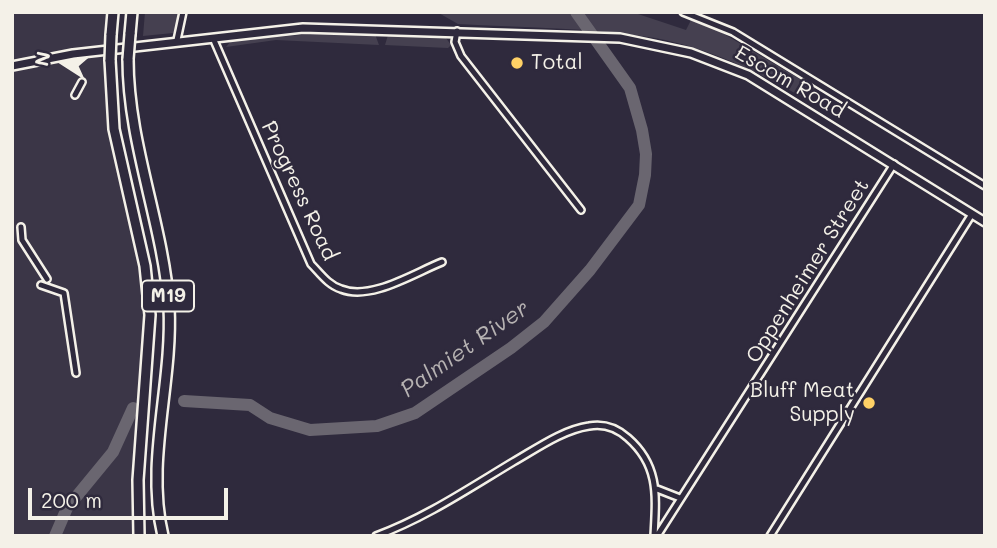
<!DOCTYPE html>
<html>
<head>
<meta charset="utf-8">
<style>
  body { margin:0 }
  #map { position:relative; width:997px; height:548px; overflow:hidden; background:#2f2a3d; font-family:Mali,sans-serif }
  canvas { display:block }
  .frame { position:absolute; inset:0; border:14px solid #f4f1e8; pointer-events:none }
  .north { position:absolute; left:28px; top:28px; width:70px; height:70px; -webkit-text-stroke:5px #2f2a3d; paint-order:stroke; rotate:282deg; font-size:19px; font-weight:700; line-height:28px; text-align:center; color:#f4f1e8 }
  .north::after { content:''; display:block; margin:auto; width:24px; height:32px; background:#f4f1e8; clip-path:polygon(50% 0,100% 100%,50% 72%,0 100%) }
  .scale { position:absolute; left:28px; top:488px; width:200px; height:32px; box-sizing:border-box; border:4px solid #f4f1e8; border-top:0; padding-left:9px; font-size:21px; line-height:24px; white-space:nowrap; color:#f4f1e8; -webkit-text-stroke:5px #2f2a3d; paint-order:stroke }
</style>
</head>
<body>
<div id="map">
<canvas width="997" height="548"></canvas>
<div class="frame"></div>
<div class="north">N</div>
<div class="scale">200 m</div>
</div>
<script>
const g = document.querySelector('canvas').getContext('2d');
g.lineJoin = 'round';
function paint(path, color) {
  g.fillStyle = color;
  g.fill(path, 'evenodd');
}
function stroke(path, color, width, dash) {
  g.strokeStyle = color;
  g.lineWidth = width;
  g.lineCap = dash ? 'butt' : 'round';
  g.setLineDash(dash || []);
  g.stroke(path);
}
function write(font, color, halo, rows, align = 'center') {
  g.font = font + ' Mali,sans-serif';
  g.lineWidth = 5;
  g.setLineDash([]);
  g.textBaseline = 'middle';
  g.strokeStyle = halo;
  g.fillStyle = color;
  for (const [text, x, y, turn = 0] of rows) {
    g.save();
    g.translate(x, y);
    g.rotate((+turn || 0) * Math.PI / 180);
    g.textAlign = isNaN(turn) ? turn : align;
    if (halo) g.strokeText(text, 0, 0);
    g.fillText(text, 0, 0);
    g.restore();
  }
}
paint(new Path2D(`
  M12,12H112L110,96L148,291L138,536H12Z`), '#3b3647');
paint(new Path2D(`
  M145,12H183L173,33L143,36Z
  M437,12H632L686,30L691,20L719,31L815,88L807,100C759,72 709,48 655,38C590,27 522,28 458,24Z
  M323,33L375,34L379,45L276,40L226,47L231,41Z
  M388,35L446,38L451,45L448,48L385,45Z`), '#454050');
stroke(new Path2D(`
  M184,401L250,405L270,418L310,430L377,426L415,413L511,348L544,322L590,270L639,205L645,175L646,154L642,130L630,88L576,12
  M55,536L67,508L113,452L133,408`), '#6a6670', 12);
const minor = new Path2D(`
  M683,12L733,32L985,186
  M457,31L455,42L461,56L581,210
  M213,38L311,264C320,273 328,285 341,289C371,301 414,273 442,262
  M177,40L183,12
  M75,95L82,82
  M21,227L22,240L47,279
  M41,285L64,293L76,373
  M657,489L680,498
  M376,536C425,518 468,489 513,462C536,449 562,430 589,426C605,423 617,428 628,438C660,466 656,497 654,536
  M657,536L894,164
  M770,536L972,214`);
const tertiary = new Path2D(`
  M12,66L73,54L303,28L620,38L691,53L748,75L985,222`);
const trunk = new Path2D(`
  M130,34L132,12
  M111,35L113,12
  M128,59C128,144 163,223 169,307C173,383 145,461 163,536
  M110,60L114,129L145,266L150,315L138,480L139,536`);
stroke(minor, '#f4f1e8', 10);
stroke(tertiary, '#f4f1e8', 12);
stroke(trunk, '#f4f1e8', 14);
stroke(minor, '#2f2a3d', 5);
stroke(tertiary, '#2f2a3d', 7);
stroke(trunk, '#2f2a3d', 9);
const trunkBridge = new Path2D(`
  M128,59L130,34
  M110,60L111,35`);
stroke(trunkBridge, '#f4f1e8', 14, []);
stroke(trunkBridge, '#2f2a3d', 9);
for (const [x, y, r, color] of [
  [517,63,7,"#ffd166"],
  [869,403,7,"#ffd166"]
]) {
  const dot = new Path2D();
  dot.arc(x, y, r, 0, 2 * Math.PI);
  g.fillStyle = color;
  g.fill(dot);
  stroke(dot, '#2f2a3d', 2.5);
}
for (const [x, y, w] of [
  [168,296,52]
]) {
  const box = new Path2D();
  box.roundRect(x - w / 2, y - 15.5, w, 31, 5);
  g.fillStyle = '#2f2a3d';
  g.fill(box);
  stroke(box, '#f4f1e8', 2);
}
write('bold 19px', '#f4f1e8', null, [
  ["M19",168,296]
]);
write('21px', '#f4f1e8', '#2f2a3d', [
  ["Total",531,63],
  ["Bluff Meat",855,391,"right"],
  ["Supply",855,415,"right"]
], 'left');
write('21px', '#f4f1e8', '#2f2a3d', [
  ["Escom Road",790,82,30],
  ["Progress Road",299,191,65],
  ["Oppenheimer Street",808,271,-58]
]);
write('italic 23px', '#b6b2b2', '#2f2a3d', [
  ["Palmiet River",465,349,-35]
]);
</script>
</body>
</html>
